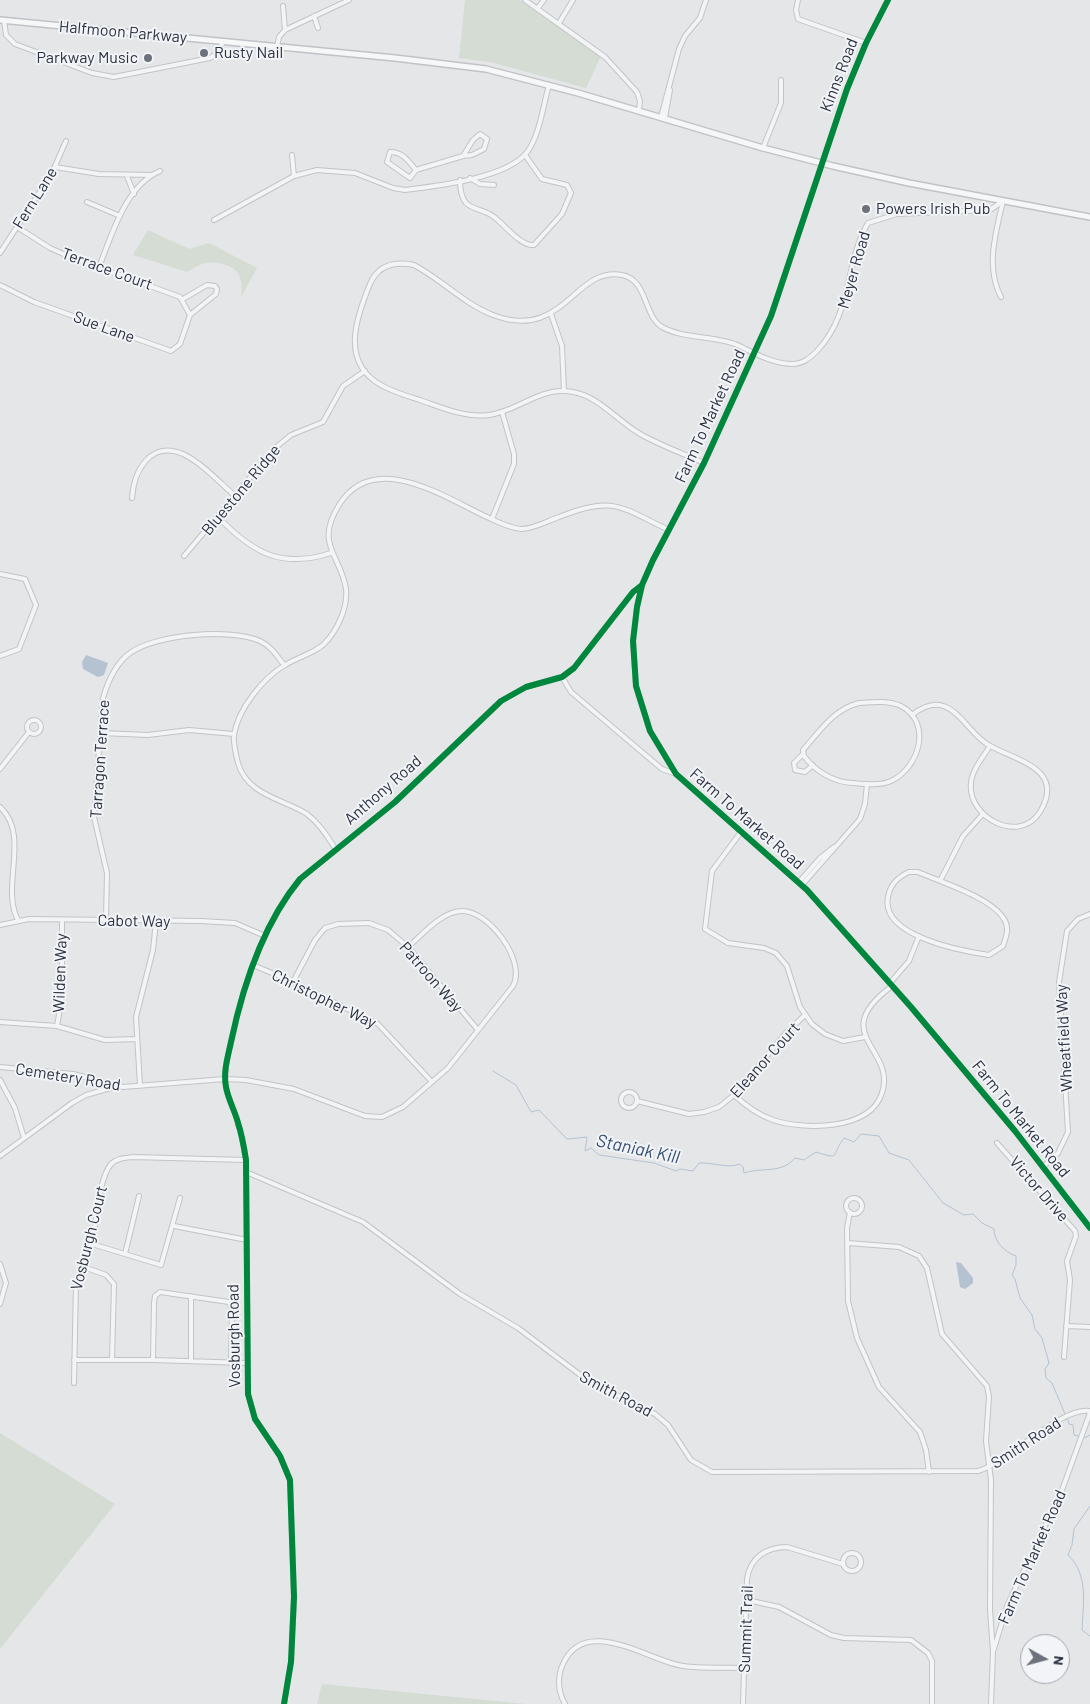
<!DOCTYPE html>
<html>
<head>
<meta charset="utf-8">
<style>
  body { margin:0 }
  #map { position:relative; width:1090px; height:1704px; overflow:hidden; background:#e4e6e8; font-family:Barlow,sans-serif }
  canvas { display:block }
  .north { position:absolute; left:1020px; top:1634px; width:50px; height:50px; box-sizing:border-box; background:#f2f4f7; border:1px solid #a2a6ae; border-radius:50%; rotate:97deg; font-size:14px; font-weight:700; line-height:20px; text-align:center; color:#2b3241 }
  .north::after { content:''; display:block; margin:auto; width:18px; height:22px; background:#6c717b; clip-path:polygon(50% 0,100% 100%,50% 72%,0 100%) }
</style>
</head>
<body>
<div id="map">
<canvas width="1090" height="1704"></canvas>
<div class="north">N</div>
</div>
<script>
const g = document.querySelector('canvas').getContext('2d');
g.lineJoin = 'round';
function paint(path, color) {
  g.fillStyle = color;
  g.fill(path, 'evenodd');
}
function stroke(path, color, width, dash) {
  g.strokeStyle = color;
  g.lineWidth = width;
  g.lineCap = dash ? 'butt' : 'round';
  g.setLineDash(dash || []);
  g.stroke(path);
}
function write(font, color, halo, rows, align = 'center') {
  g.font = font + ' Barlow,sans-serif';
  g.lineWidth = 4;
  g.setLineDash([]);
  g.textBaseline = 'middle';
  g.strokeStyle = halo;
  g.fillStyle = color;
  for (const [text, x, y, turn = 0] of rows) {
    g.save();
    g.translate(x, y);
    g.rotate((+turn || 0) * Math.PI / 180);
    g.textAlign = isNaN(turn) ? turn : align;
    if (halo) g.strokeText(text, 0, 0);
    g.fillText(text, 0, 0);
    g.restore();
  }
}
paint(new Path2D(`
  M465,0H520L601,56L586,88L490,62L459,58Z
  M148,230L189,249L209,243L257,268L241,297C244,277 238,266 218,263C214,263 209,262 206,263C199,264 193,269 187,272L133,255Z
  M0,1433L115,1504L0,1649Z
  M322,1684L526,1704H317Z`), '#d4dcd4');
paint(new Path2D(`
  M86,655L108,663L104,675L98,677L83,669L82,662Z
  M956,1262L961,1263L973,1278V1283L965,1289L960,1287Z`), '#b4c2d2');
stroke(new Path2D(`
  M493,1071L516,1085L531,1112L539,1110L567,1139L587,1137L585,1151L591,1148L599,1155L654,1163L676,1171L680,1169L693,1171L699,1163C712,1162 727,1169 740,1164L743,1167L744,1173C762,1167 782,1174 795,1158L804,1160L816,1152C842,1160 830,1156 844,1138L854,1142L861,1134L879,1136L889,1153L909,1160L943,1203L964,1215L973,1214L982,1223L994,1229C994,1241 1004,1252 1016,1256V1265L1012,1275L1015,1279L1020,1298L1032,1315L1035,1329L1042,1338L1049,1363L1045,1369L1046,1378L1052,1383L1065,1414
  M1068,1420L1069,1424L1073,1425L1074,1435L1078,1436
  M1085,1438L1090,1435
  M1090,1506L1074,1529L1072,1545L1068,1555C1089,1575 1083,1604 1082,1630L1090,1636`), '#b4c2d2', 1);
const minor = new Path2D(`
  M525,0L605,57L637,92L640,101L639,110
  M798,0L796,10L798,19L866,43
  M888,0L866,43L847,89L771,316L704,463L653,560L642,585L637,607L633,641L636,686L650,731L676,774L807,890L911,1007L1015,1131L1090,1228
  M283,6L285,30
  M537,9L544,0
  M314,16L318,28
  M4,20L6,35L15,44L92,73L114,77L210,58L219,52L223,41
  M559,23L573,0
  M277,47L279,37L285,30L349,0
  M661,117L679,49L685,36L700,18L706,0
  M665,118L670,90
  M480,134L487,139L484,149L472,155L463,156L473,140Z
  M763,148L781,103V80
  M390,152C402,151 409,162 416,170L410,178L387,162Z
  M292,155L294,176
  M55,167L99,174L151,175
  M416,170L463,156
  M127,176L134,194
  M470,178L480,184L494,185
  M460,180C460,187 461,197 466,203C473,210 486,210 494,217C503,223 521,247 534,245L562,214L571,193L567,185L542,179L525,155
  M87,202L120,216
  M214,220L294,176L317,170L355,173L393,188L405,190C437,186 509,178 528,151C540,133 543,106 549,85
  M17,227L50,248L68,256L180,297L190,315
  M0,253L52,173L66,141
  M99,267C112,235 125,186 160,171
  M0,285L34,302L171,351L180,344L190,315L216,294L217,289L215,286L207,285L183,299
  M1001,297C985,267 996,232 1003,201
  M551,314L562,346L564,391
  M704,463C684,454 662,446 642,435C616,421 597,392 565,391C539,389 515,412 489,415C465,418 443,408 420,400C407,396 393,392 381,385C340,362 356,318 370,284C378,265 394,261 414,265C441,279 464,304 493,315C564,342 574,266 622,275C648,280 643,315 662,327C684,339 710,335 735,344C753,352 772,364 792,364C803,364 810,358 817,351C853,313 844,264 868,223L897,214L990,210L1003,201
  M132,498C134,471 150,440 183,454C202,463 219,482 235,496
  M218,517C253,553 281,569 331,553
  M492,519L514,464V454L502,412
  M184,556L275,448L291,435L323,422L343,386L365,371
  M0,574L25,579L36,605L19,649L0,656
  M562,677L571,692L662,769L676,774
  M859,703C872,702 889,700 901,706C933,723 919,768 891,781C880,786 864,784 852,783C833,782 815,771 804,756L803,750C820,731 834,709 859,703Z
  M912,715C950,685 963,729 987,744C1012,760 1067,767 1040,812C1019,845 967,817 971,783C972,770 983,757 990,746
  M27 727a7 7 0 1 1 14 0a7 7 0 1 1-14 0Z
  M101,733L148,735L189,730L234,734
  M803,754L794,763L795,770L805,772L813,765
  M0,769L29,732
  M0,807C31,835 0,887 18,920
  M741,832L712,871L705,929L728,943L764,948L776,953L787,966L800,1007L812,1024L825,1034L843,1041L865,1037
  M335,848C327,836 319,823 307,814C283,799 247,795 238,763C236,754 233,744 234,735C238,709 263,678 285,665C298,657 313,654 324,644C337,631 348,608 346,589C341,555 314,545 339,505C374,449 444,497 487,517C498,522 509,528 521,529C534,529 547,521 559,517C613,495 620,507 669,530
  M909,872H918C941,882 992,898 1004,919C1010,928 1006,937 1003,946L989,955C961,951 880,936 888,897C890,884 898,877 909,872Z
  M940,881L963,836L983,814
  M799,882L820,858L834,847
  M802,885L860,819L865,804L867,784
  M106,920L107,873L94,817L103,698C108,681 116,663 130,653C156,634 231,628 260,641C271,646 277,656 284,665
  M0,925L29,919L201,921L235,923L265,936
  M253,965L293,982L378,1024L432,1082
  M293,982L315,940L325,928L338,924L369,923L388,930L408,947L478,1030
  M890,983L909,961L919,936
  M0,1022L57,1026L105,1040L136,1039
  M57,1026L62,997V920
  M0,1067L73,1074L123,1087L225,1079L246,1080L294,1089L365,1116L382,1117L403,1107L448,1068L513,986C527,960 487,909 461,911C441,912 422,935 408,947
  M0,1080L15,1108L24,1138
  M140,1085L136,1017L153,950L156,921
  M621 1100a8 8 0 1 1 16 0a8 8 0 1 1-16 0Z
  M734,1095C746,1106 758,1115 773,1120C803,1130 870,1131 882,1093C897,1048 826,1035 892,986
  M637,1101L689,1114L704,1112L719,1107L734,1095L786,1033L805,1015
  M997,1143L1075,1231L1076,1236L1067,1261L1070,1280L1064,1357
  M0,1156L72,1103L86,1095L114,1087
  M1043,1167L1058,1153L1068,1132L1059,982L1067,931L1078,919L1090,914
  M246,1172L363,1222L460,1294L518,1328L587,1380L655,1414L668,1425L691,1460L712,1472L978,1471C1009,1462 1061,1406 1090,1411
  M846 1206a8 8 0 1 1 16 0a8 8 0 1 1-16 0Z
  M850,1212L847,1228L848,1301L857,1338L879,1387L920,1432L926,1450L929,1472
  M174,1226L247,1240
  M848,1243L899,1247L919,1256L927,1268L942,1334L987,1386L989,1397L986,1441L991,1480L990,1610L993,1652
  M92,1244L161,1265L180,1198
  M125,1254L139,1196
  M0,1264L6,1283L0,1304
  M84,1267L106,1275L114,1284L112,1360
  M1066,1326L1090,1327
  M74,1360H153L247,1363
  M153,1360L154,1303L155,1296L160,1292L229,1302L232,1308L231,1364
  M191,1361V1296
  M74,1383L76,1282C82,1268 88,1257 92,1243C97,1222 98,1180 111,1164C117,1158 125,1158 133,1157L246,1160
  M843 1562a9 9 0 1 1 18 0a9 9 0 1 1-18 0Z
  M747,1600L779,1607L831,1635L844,1638L911,1640L928,1653L932,1661V1704
  M284,1704L291,1662L294,1597L290,1480L280,1456L255,1419L248,1394L246,1160C244,1147 242,1135 238,1123C235,1111 228,1099 226,1087C223,1072 228,1056 231,1042C243,985 263,924 300,879L395,802L501,701L526,687L562,677L574,668L633,592L642,585
  M565,1704C558,1692 557,1677 563,1664C585,1614 649,1661 683,1666C703,1669 724,1667 744,1668
  M743,1704L747,1579C750,1558 766,1547 787,1547L843,1564
  M991,1704L993,1652L1007,1606L1062,1490L1090,1413`);
const major = new Path2D(`
  M0,20L395,58L486,69L578,93L763,148L833,166L909,183L1090,217`);
stroke(minor, '#c2c4c6', 6);
stroke(major, '#c0c3c6', 8);
stroke(minor, '#f3f4f5', 4);
stroke(major, '#f7f7f7', 5);
stroke(new Path2D(`
  M888,0L866,43L847,89L771,316L704,463L653,560L642,585L637,607L633,641L636,686L650,731L676,774L807,890L911,1007L1015,1131L1090,1228
  M284,1704L291,1662L294,1597L290,1480L280,1456L255,1419L248,1394L246,1160C244,1147 242,1135 238,1123C235,1111 228,1099 226,1087C223,1072 228,1056 231,1042C243,985 263,924 300,879L395,802L501,701L526,687L562,677L574,668L633,592L642,585`), '#00873e', 6);
for (const [x, y, r, color] of [
  [204,53,5,"#6c717b"],
  [148,58,5,"#6c717b"],
  [866,209,5,"#6c717b"]
]) {
  const dot = new Path2D();
  dot.arc(x, y, r, 0, 2 * Math.PI);
  g.fillStyle = color;
  g.fill(dot);
  stroke(dot, '#f2f4f7', 2);
}
write('16px', '#2b3241', '#f2f4f7', [
  ["Halfmoon Parkway",123,32,5],
  ["Kinns Road",839,75,-69],
  ["Fern Lane",35,198,-58],
  ["Terrace Court",107,269,20],
  ["Meyer Road",854,270,-74],
  ["Sue Lane",104,327,20],
  ["Farm To Market Road",710,416,-65],
  ["Bluestone Ridge",241,490,-50],
  ["Tarragon Terrace",100,759,-86],
  ["Anthony Road",383,790,-41],
  ["Farm To Market Road",747,819,41],
  ["Cabot Way",134,921,1],
  ["Wilden Way",60,973,-88],
  ["Patroon Way",431,977,49],
  ["Christopher Way",324,999,26],
  ["Wheatfield Way",1064,1038,-93],
  ["Eleanor Court",765,1060,-48],
  ["Cemetery Road",68,1077,9],
  ["Farm To Market Road",1021,1119,51],
  ["Victor Drive",1039,1189,49],
  ["Vosburgh Court",89,1238,-76],
  ["Vosburgh Road",234,1336,-91],
  ["Smith Road",616,1394,28],
  ["Smith Road",1026,1443,-33],
  ["Farm To Market Road",1032,1557,-66],
  ["Summit Trail",746,1629,-88]
]);
write('16px', '#2b3241', '#f2f4f7', [
  ["Rusty Nail",214,53],
  ["Parkway Music",138,58,"right"],
  ["Powers Irish Pub",876,209]
], 'left');
write('italic 18px', '#375073', '#f2f4f7', [
  ["Staniak Kill",638,1149,12]
]);
</script>
</body>
</html>
